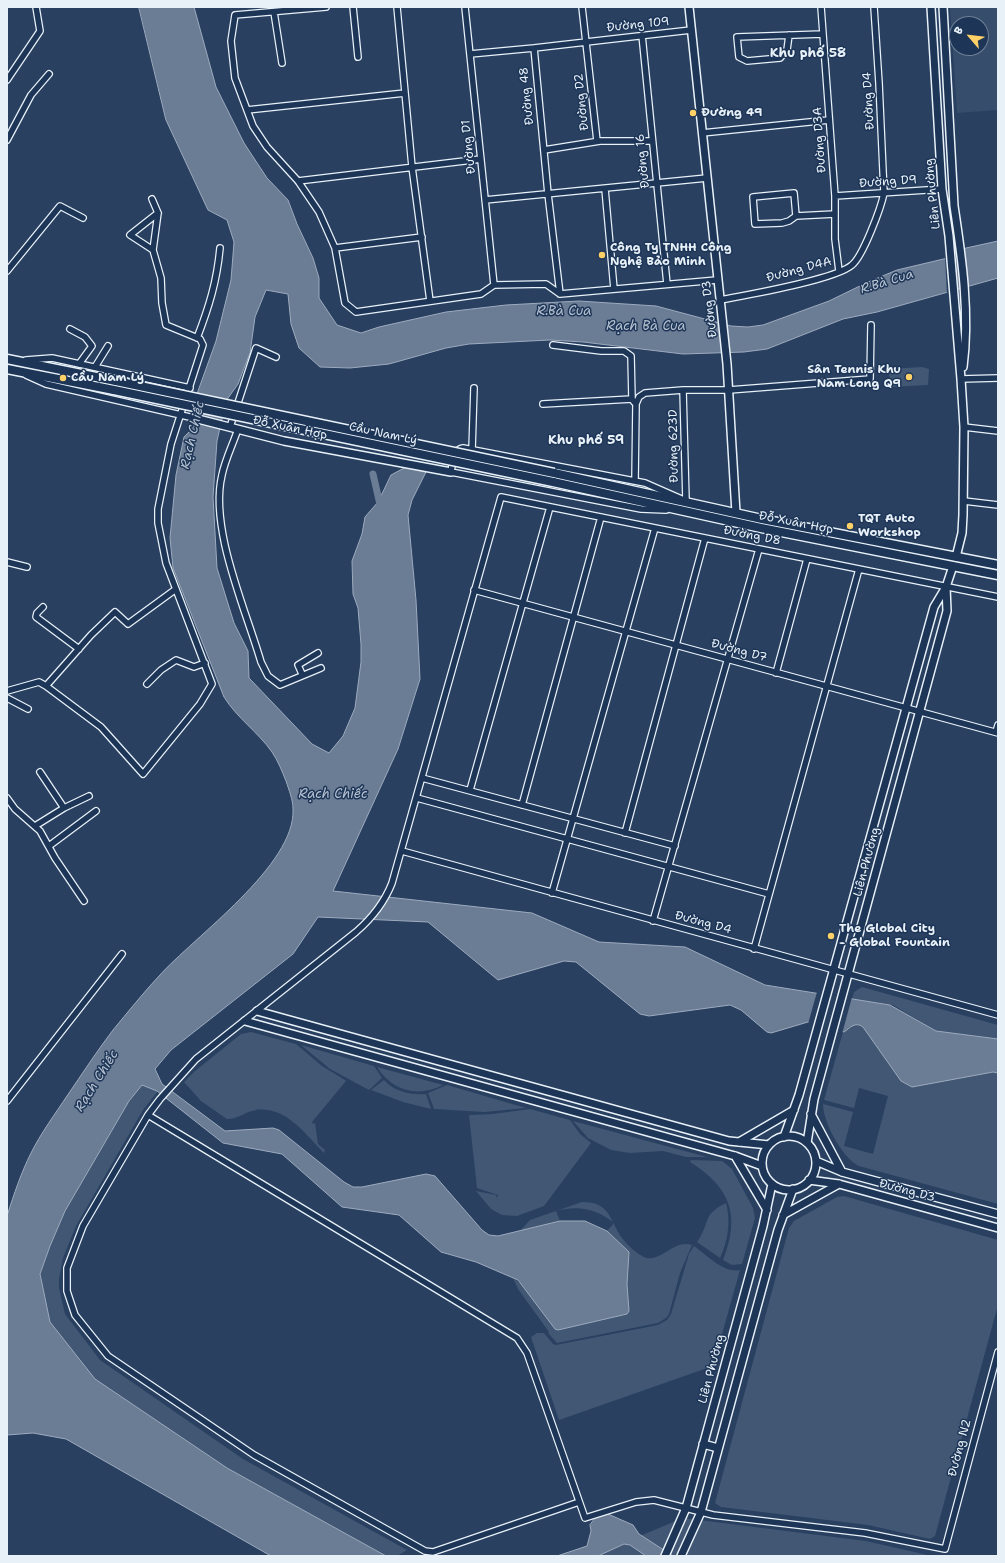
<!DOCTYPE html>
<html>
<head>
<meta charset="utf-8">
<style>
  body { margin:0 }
  #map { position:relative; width:1005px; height:1563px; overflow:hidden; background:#294061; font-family:"Shantell Sans",sans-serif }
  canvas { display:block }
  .frame { position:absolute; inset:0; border:8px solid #e8f1f8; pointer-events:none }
  .north { position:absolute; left:949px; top:16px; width:40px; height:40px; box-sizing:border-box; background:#1d3557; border:1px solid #6e8097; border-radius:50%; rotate:298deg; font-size:11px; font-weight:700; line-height:16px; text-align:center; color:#e8f1f8 }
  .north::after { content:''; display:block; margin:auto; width:14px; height:18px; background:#ffd166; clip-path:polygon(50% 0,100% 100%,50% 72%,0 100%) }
</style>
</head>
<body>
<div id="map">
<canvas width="1005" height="1563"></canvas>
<div class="frame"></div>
<div class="north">B</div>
</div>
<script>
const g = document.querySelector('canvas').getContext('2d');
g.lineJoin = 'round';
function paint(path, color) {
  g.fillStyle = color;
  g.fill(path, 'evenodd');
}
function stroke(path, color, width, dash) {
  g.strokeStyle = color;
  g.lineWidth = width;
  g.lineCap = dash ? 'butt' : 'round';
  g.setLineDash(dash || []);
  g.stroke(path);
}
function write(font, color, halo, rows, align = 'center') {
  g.font = font + ' "Shantell Sans",sans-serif';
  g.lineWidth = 3;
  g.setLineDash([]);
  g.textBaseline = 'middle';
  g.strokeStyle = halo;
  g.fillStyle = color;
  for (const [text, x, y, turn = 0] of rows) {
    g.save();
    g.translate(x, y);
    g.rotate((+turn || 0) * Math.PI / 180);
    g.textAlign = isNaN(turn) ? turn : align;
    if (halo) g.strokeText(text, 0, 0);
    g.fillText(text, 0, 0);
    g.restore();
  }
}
paint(new Path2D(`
  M950,7H998V110L957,113ZM957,24H981V48H957Z`), '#364d6b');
paint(new Path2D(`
  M922,367L929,369L928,385L890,387L889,369Z
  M862,987L998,1025V1039L936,1031L893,1005L852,999L854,992Z
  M856,1024L863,1027L901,1081L909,1086L993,1072L998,1073V1204L859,1166C842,1158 823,1122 823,1104L853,1112L844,1146L873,1154L888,1096L859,1088L854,1108L824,1100L843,1032Z
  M251,1032L296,1044L322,1066L345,1080L346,1081L312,1122L313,1124L315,1123L318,1144L325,1150L324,1153C305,1134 286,1106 256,1110C246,1111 237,1120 227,1119L201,1101L184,1082L195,1071L241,1034Z
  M301,1045L374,1066L382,1078L369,1090L330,1069Z
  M377,1067L443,1085C418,1098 392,1091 377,1067Z
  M384,1080C395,1092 410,1095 426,1094L431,1109L403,1102L371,1090Z
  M142,1085L158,1091L143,1110L76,1226L63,1258L59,1279V1288L65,1314L100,1360L243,1459L407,1550L397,1556H386L227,1468L94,1379L49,1322L40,1274L50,1246L65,1211L129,1101Z
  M447,1085L526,1108L485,1112L434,1109L428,1093Z
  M530,1109L570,1120L580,1134L591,1143L544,1206L517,1216L502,1215L491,1209L476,1191L496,1195L497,1198L498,1195L477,1188L469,1115L493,1114Z
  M573,1121L707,1157H686L663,1151L630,1153L611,1150L588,1138Z
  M691,1160L722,1161L732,1169L753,1208L755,1218L742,1264L732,1265L723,1260C741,1215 730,1187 690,1162Z
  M844,1196L998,1240V1305L935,1536L930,1539L868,1525L721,1507L715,1503L789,1228L794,1221L837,1197Z
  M582,1202C607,1202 609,1215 618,1232C623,1241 636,1254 646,1258C662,1261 675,1239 692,1245L680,1273L669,1314L666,1318L658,1323L557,1343L548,1333L549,1332L518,1289L513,1278L520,1283L556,1330L627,1314V1267L629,1252L607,1231L614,1223C597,1209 578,1205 556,1211L560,1221L519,1232L530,1220Z
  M726,1203C731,1221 728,1241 720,1258L697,1242C711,1223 701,1215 726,1203Z
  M694,1246C706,1254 724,1274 740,1270L713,1366L559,1420L531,1337L537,1333H544L553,1344L556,1345L658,1325L667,1320L671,1314L689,1254Z
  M683,1518L866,1541L932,1556H592Z`), '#415774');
const water = new Path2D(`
  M139,7H194L216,87L244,143L267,178L288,200L297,224L313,258L319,278V298L337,325L361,333L379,327L446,312L506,305L579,301L656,306L731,326L748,327L763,325L829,301L868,282L897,270L952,257L966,248L998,241V278L877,312L843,319L767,349L744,352L683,354L583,342L550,340L469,344L446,348L389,364L350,368L320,367L299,348L291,324L288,294L266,290L255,317L250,353L238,384L226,401L217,441L213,497L217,568L234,623L248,651L249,678L312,744L329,753L343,736L355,708L361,662V644L358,608L353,594L352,561L362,534L365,517L378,502L391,475L406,467L426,472L412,500L408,515L416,600L420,679L398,749L333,891L532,913L599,942L685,947L765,985L890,1005L936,1031L998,1039V1073L993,1072L912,1087L901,1081L863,1027C855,1021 850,1028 844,1032L808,1022L771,1033L767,1032L741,1010L730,1005L649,1016L640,1014L576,962L564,961L498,980L428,922L318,917L293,954L171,1050L155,1069L162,1084L225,1131L273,1128L279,1130L344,1182L353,1187H362L426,1174L435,1176L482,1230L489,1235L498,1236L560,1221H585L607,1231L629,1252L627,1284L629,1311L627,1314L558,1330L555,1329L518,1280L476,1262L441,1252L399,1215L342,1207L282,1154L223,1143L157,1091L142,1085L129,1101L65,1211L50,1246L40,1274L50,1322L95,1379L227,1468L386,1556H271L66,1439L33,1433L7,1435V1216C14,1194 21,1173 31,1153C41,1133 55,1114 67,1096C82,1074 97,1051 113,1030C128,1012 143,993 159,976C194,937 296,865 293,809C293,800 289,790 286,781C282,771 278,761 272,752C258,732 237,718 224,697L173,568L170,538L176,475L184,437L190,431L198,391L216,341L231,280L234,242L227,220L208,210L166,120Z
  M601,1511L633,1525L639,1534L673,1556H646L630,1545L624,1544L598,1556H557L587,1546L591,1531L590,1525Z`);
paint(water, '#6b7c95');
stroke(water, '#9dabbd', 1);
paint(new Path2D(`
  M956,252L958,292L947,295L945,257Z
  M817,992L852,997L842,1034L808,1024Z`), '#294061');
stroke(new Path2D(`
  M373,474L381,509`), '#6b7c95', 7);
const minor = new Path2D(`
  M326,7L235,15L231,41L235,78L253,126L267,147L298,181L319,212L335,248L345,303L356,312L481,294L494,285L546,284L560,294L717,280
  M353,7L358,57
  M397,7L412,167L430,301
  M465,7L494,285
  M582,7L597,141H652
  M821,7L835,196V239L839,271
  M274,12L282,63
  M642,35L667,284
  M789,35L787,50L780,58L747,61L739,57L737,37L823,34
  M470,54L534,48
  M7,80L40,31L36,7
  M247,110L405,93
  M702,133L829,120
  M7,140L31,95L49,74
  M544,150L600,141
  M298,181L481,159
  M605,189L614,289
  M835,196L942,189
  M152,199L158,213L153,250
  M485,200L707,178
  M796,216L794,193L753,197L755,224L782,223L789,221L796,216L835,214
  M335,248L422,237
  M7,271L60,206L83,218
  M560,294L548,194L534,48L691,30
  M720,300C746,295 835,280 852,265C863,256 881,208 884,193L879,83L874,7
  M70,329L85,337L92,346L79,364
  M197,338C209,307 217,281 220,248
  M553,345L601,351H624L631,356L632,399
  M26,360L52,358L190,388
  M95,367L108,346
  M26,375L46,384L194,418
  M961,379L998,378
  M543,404L632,399L634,402
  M230,427L256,348L276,357
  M964,427L998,431
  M238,429C233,444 225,460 222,475C209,528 246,610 261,662L268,676L280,685L321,668
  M472,450L474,388
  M635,481L636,404L639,397L645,393L683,390H729L870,379L871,325
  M964,501L998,505
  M666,510L641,509L451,472C453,462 452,450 463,448L645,483L686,501L683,390
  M7,562L27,567
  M474,590L998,733
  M43,607L37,613L36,617L79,649
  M776,673L807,559
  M302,674L298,665L318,653
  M147,684L161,670L176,660L194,667L205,663
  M46,686L91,635L115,612L128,624L176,589
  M7,691L39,682L46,686L101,727L143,774L200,704L212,684L166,563L158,523V509L171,444L203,345L200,339L166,325L162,303L161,278L153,250L130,235L158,213
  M7,698L28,709
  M996,732L998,725
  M422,778L675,846
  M470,790L550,507
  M7,798L15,809L40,831L55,858L84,901
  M417,798L769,894
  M522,805L601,517
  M64,808L89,796
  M35,826L64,808L40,772
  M625,833L705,538
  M49,846L96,811
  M402,851L998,1015
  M552,893L655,528
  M653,921L759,549
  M754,949L859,569
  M7,1101L122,954
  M148,1115L517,1338L527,1353L585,1518L636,1502L654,1500L713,1515L865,1533L945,1549L998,1352
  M579,1502L433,1552L425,1551L254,1455L108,1356L75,1315L67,1291V1268L83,1226L148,1115L160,1099L196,1059L356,932C371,919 385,901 392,883L501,497L998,597`);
const tertiary = new Path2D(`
  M689,7L727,364L736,513
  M931,7L942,189L949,236L961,379L964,427L963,515L962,533L956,557
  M943,7L954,206C962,258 970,314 963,367
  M194,418L284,441L451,472
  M257,1011L729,1141L769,1145
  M245,1021L735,1156L762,1166
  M811,1114L842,1172
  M762 1163a27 27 0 1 1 54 0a27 27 0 1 1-54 0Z
  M784,1137L799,1095L934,607L946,587L953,566
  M739,1142L794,1110
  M807,1143L814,1099L947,611L946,587
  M735,1156L767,1210
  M816,1161L842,1172L998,1214
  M809,1180L839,1184L998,1228
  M783,1215L839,1184
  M703,1444L718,1448
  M665,1556L686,1508L763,1226L772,1184
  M681,1556L701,1512L778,1230L793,1189`);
const secondary = new Path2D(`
  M7,359L116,381
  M7,369L114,390
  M554,473L762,519L998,565
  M553,482L761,528L998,575`);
stroke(minor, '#e8f1f8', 8);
stroke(tertiary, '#e8f1f8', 10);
stroke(secondary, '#e8f1f8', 11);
stroke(minor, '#1d3557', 5.5);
stroke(tertiary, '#1d3557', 7);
stroke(secondary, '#1d3557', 8);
const secondaryBridge = new Path2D(`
  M116,381L554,473
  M114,390L553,482`);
stroke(secondaryBridge, '#e8f1f8', 11, []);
stroke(secondaryBridge, '#1d3557', 8);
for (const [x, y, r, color] of [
  [693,113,4,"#ffd166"],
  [602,255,4,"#ffd166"],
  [909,377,4,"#ffd166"],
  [63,378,4,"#ffd166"],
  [850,526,4,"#ffd166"],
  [831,936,4,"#ffd166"]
]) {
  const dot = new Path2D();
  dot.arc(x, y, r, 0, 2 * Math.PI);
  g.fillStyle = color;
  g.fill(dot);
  stroke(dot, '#1d3557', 1.5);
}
write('12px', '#e8f1f8', '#1d3557', [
  ["Đường 109",638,25,-6],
  ["Đường 48",527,96,-96],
  ["Đường D4",869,101,-93],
  ["Đường D2",582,102,-96],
  ["Đường D3A",820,140,-94],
  ["Đường D1",469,147,-96],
  ["Đường 16",643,161,-96],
  ["Đường D9",888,182,-4],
  ["Liên Phường",933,194,-96],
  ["Đường D4A",799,270,-15],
  ["Đường D3",710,309,-97],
  ["Đỗ Xuân Hợp",290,428,12],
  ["Cầu Nam Lý",383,434,12],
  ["Đường 623D",674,446,-91],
  ["Đỗ Xuân Hợp",796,523,11],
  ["Đường D8",752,536,11],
  ["Đường D7",739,651,15],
  ["Liên Phường",867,862,-75],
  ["Đường D4",703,923,15],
  ["Đường D3",907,1191,15],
  ["Liên Phường",712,1369,-75],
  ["Đường N2",960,1448,-75]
]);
write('bold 12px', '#e8f1f8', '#1d3557', [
  ["Đường 49",701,113],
  ["Công Ty TNHH Công",610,248],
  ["Nghệ Bảo Minh",610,262],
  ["Sân Tennis Khu",901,370,"right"],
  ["Nam Long Q9",901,384,"right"],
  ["Cầu Nam Lý",71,378],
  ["TQT Auto",858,519],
  ["Workshop",858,533],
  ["The Global City",839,929],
  ["- Global Fountain",839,943]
], 'left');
write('bold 13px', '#e8f1f8', '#1d3557', [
  ["Khu phố 58",808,54],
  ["Khu phố 59",586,441]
]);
write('italic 13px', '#b6c2d0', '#1d3557', [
  ["R.Bà Cua",887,282,-17],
  ["R.Bà Cua",564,312],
  ["Rạch Bà Cua",646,327],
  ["Rạch Chiếc",193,435,-77],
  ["Rạch Chiếc",333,795],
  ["Rạch Chiếc",97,1081,-58]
]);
</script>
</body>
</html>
